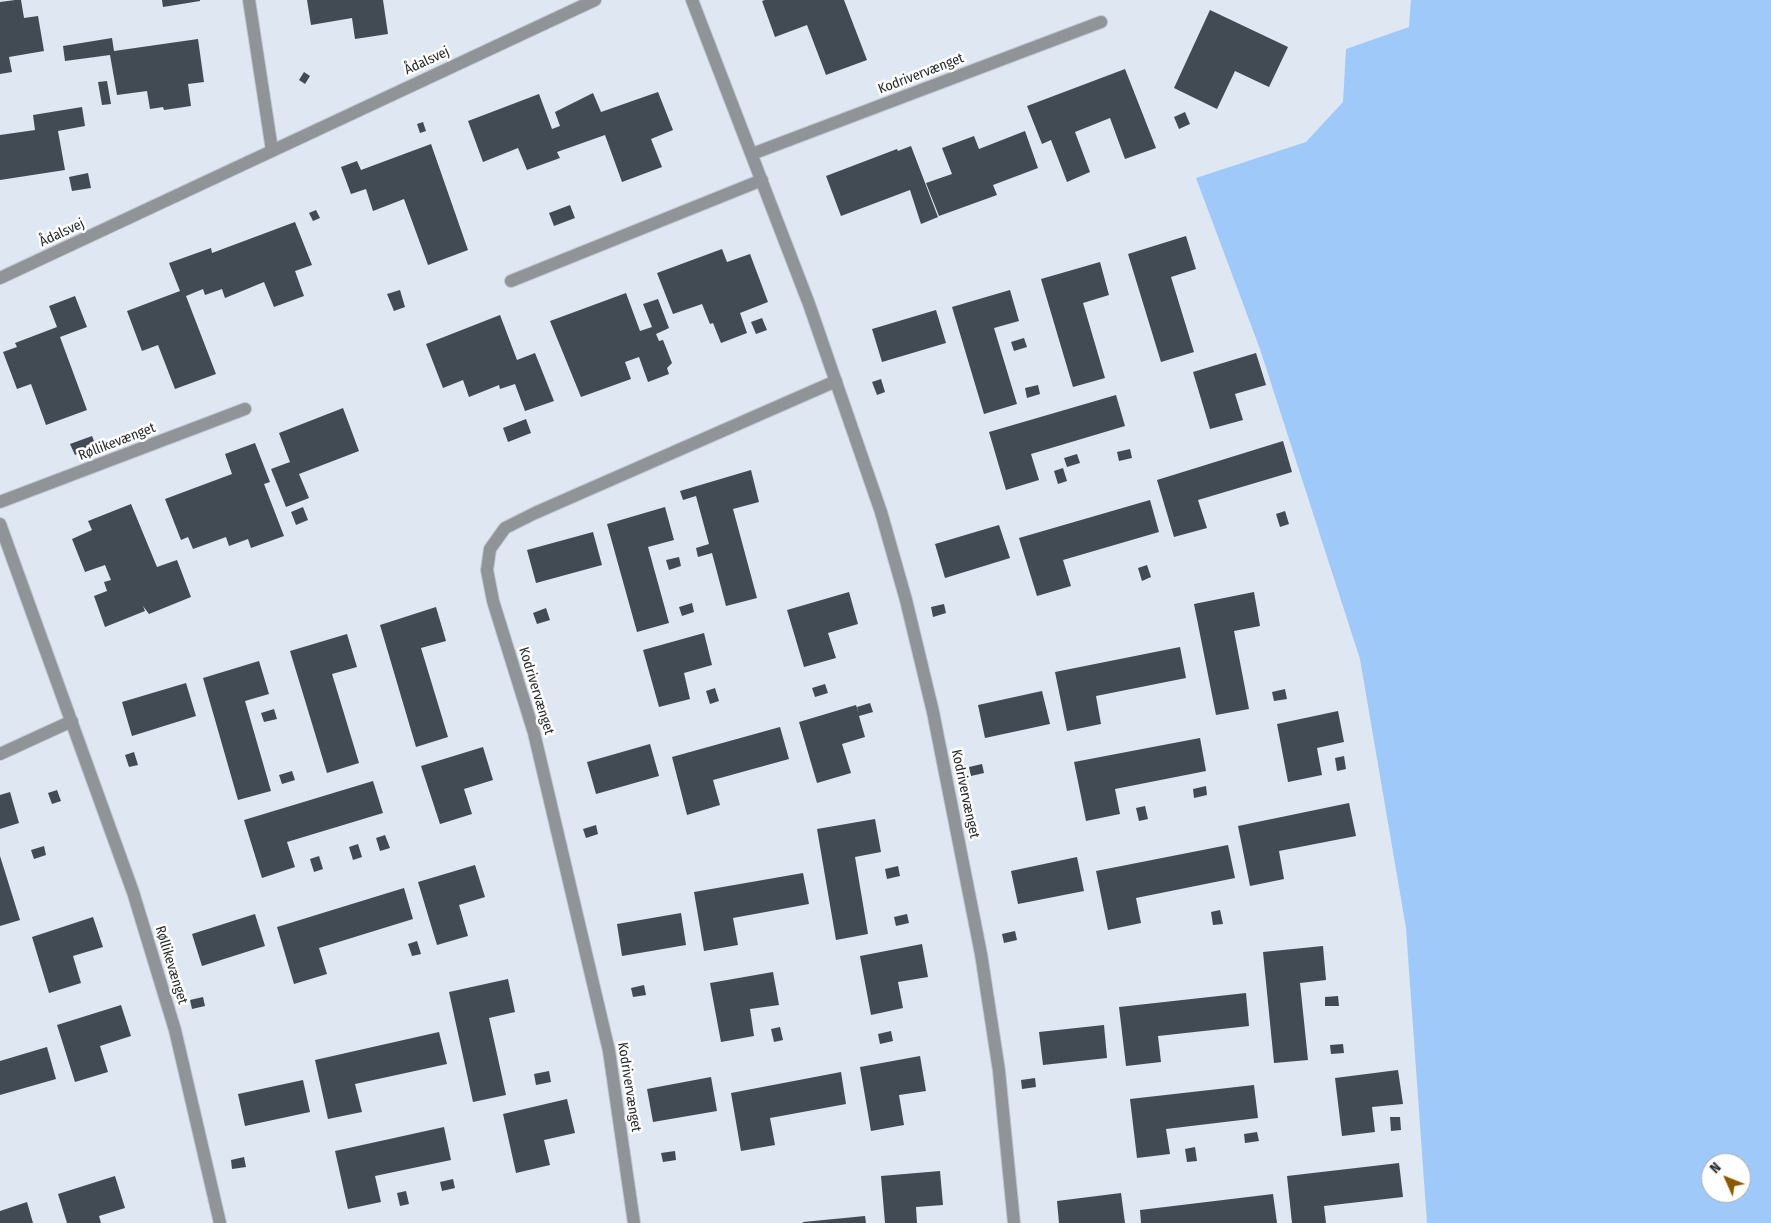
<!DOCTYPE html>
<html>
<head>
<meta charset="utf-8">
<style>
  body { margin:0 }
  #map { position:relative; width:1771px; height:1223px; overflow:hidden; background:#dee7f2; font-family:"Fira Sans Condensed",sans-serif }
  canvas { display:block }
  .north { position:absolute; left:1701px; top:1153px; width:50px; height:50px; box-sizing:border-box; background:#fff; border:1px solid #a9aaab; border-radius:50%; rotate:314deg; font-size:14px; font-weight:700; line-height:20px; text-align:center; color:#272a2e }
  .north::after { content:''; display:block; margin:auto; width:18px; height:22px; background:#8a5901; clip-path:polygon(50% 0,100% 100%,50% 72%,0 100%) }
</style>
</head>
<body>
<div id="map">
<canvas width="1771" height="1223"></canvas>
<div class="north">N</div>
</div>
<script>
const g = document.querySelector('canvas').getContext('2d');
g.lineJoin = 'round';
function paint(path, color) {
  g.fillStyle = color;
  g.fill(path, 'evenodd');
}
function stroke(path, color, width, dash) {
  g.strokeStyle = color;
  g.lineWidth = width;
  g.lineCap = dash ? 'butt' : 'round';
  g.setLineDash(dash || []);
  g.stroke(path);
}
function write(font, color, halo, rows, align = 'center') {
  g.font = font + ' "Fira Sans Condensed",sans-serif';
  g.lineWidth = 5;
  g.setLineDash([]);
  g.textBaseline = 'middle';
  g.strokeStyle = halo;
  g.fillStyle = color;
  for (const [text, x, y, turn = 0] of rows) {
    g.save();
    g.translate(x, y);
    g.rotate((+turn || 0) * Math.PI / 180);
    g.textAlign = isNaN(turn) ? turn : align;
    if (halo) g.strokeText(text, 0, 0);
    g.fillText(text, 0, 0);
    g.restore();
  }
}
paint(new Path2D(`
  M1411,0H1771V1223H1427L1406,928L1360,659L1260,349L1196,178L1306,142L1343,102L1346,49L1409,27ZM1711,1163H1741V1193H1711Z`), '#9fc9f9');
paint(new Path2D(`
  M15,0H21L24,18L38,16L44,51L9,57L12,72L0,74V2Z
  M162,0H200V1L163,7Z
  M307,0H383L388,34L355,39L352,18L311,25Z
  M765,0H844L867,60L826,75L807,25L775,37L762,1Z
  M1210,10L1288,47L1269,87L1235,71L1217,109L1174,88Z
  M112,38L114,51L198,39L204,82L188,84L191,106L164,110L163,107L150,109L147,91L117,95L110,55L65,61L63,46Z
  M1125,69L1156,148L1125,159L1110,118L1075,132L1090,172L1067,182L1051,140L1042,144L1027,106Z
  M304,72L310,76L305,84L299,80Z
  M107,81L111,104L102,105L98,82Z
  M658,92L673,130L651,139L662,167L622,182L605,135L557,152L560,158L527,170L518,148L483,162L468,121L539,94L552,129L560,126L555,112L593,93L601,112Z
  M82,107L85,126L58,131L65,170L0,180V135L35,130L33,115Z
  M1185,112L1190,124L1179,129L1174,117Z
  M423,122L426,131L420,133L417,124Z
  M1025,131L1038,168L993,185L997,195L939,216L926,183L952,174L942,148L974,136L979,149Z
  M431,144L468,250L428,265L404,199L373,211L366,189L351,194L341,167L357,161L361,170Z
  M911,146L938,217L921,224L910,190L841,216L826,176L897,149L898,151Z
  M88,173L91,188L72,191L69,177Z
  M570,205L575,218L554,226L549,213Z
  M316,210L320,218L313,221L309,213Z
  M295,222L312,265L295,271L304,296L274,307L264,282L225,298L222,289L205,295L203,289L186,296L216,374L175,389L158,345L142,351L127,311L180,291L169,263L211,248L212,253Z
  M1186,236L1196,269L1171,277L1194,352L1161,362L1128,254Z
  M722,249L727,262L750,254L768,302L740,313L747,333L721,343L713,323L710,324L702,304L673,314L657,273Z
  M1100,262L1109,295L1083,303L1105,378L1073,387L1041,279Z
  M400,290L405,307L394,311L387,294Z
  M1010,290L1019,321L994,328L1017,404L984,414L952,307Z
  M626,293L640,331L652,327L643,304L658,299L669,328L656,334L659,341L663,340L672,363L667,368L669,374L648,382L639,357L625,362L631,379L581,397L550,321Z
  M75,296L87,327L60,337L87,410L46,425L31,384L17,389L3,352L17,347L15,343L57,327L49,306Z
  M936,310L946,343L882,362L872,329Z
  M500,315L517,360L535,353L554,401L525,411L515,384L500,389L499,385L469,397L463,380L443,388L426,344Z
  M762,318L767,330L756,334L751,322Z
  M1024,338L1027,347L1014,351L1011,342Z
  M1256,353L1266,385L1235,394L1243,420L1210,429L1193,372Z
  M881,379L885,392L877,395L872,382Z
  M1038,385L1040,394L1027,398L1025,388Z
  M1116,395L1125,426L1031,454L1039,480L1006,490L989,432Z
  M343,408L359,451L299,474L309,498L286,507L271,469L290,462L279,433Z
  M526,419L531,433L508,442L503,428Z
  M92,436L96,446L75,455L70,444Z
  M1283,441L1292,472L1198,500L1207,528L1174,537L1157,480Z
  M255,443L270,482L264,484L284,536L251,548L248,539L229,546L226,537L193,549L188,537L181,540L165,499L232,474L225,454Z
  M1130,449L1132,458L1119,461L1117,452Z
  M1077,454L1080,463L1067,467L1064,458Z
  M1063,468L1067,481L1058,484L1054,471Z
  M751,470L759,502L733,509L757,598L726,606L712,553L698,557L696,548L709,544L696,496L683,500L680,491Z
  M1150,500L1159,532L1063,560L1071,586L1037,596L1019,538Z
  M131,504L157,567L177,560L191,597L149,614L143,606L145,611L105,627L94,596L107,591L104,582L111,580L105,565L85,572L72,539L92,530L88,521Z
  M303,507L308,520L296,525L291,512Z
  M665,507L674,540L648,547L669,623L637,632L607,524Z
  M1285,511L1289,524L1280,527L1276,514Z
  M999,525L1010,558L945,578L935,544Z
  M593,532L602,565L536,583L527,550Z
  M679,557L681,566L669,570L666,560Z
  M1147,565L1151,577L1142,581L1138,568Z
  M849,592L858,624L828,633L836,658L804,667L787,610Z
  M1254,592L1260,626L1234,631L1249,709L1216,715L1194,604Z
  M692,603L694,612L682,616L679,607Z
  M944,604L946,613L933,617L931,607Z
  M436,607L446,641L421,648L448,737L416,747L380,625Z
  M546,608L550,620L537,624L533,613Z
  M704,633L712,665L684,673L690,699L659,707L643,650Z
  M347,634L357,667L332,674L359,763L327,773L290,651Z
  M1180,647L1186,678L1096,696L1101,724L1067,731L1055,672Z
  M259,661L269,694L245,701L271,791L238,800L203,678Z
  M186,683L196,716L132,736L122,702Z
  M825,684L828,693L815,697L812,688Z
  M715,688L719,701L710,704L706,691Z
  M1285,689L1287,699L1274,701L1272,692Z
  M1042,691L1050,724L985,738L978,705Z
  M870,703L873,712L859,716L865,737L842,744L851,773L817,783L799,722L856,705L859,714L857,707Z
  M274,709L277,719L264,722L261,713Z
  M1338,711L1344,742L1317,748L1322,775L1288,782L1277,724Z
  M780,727L789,759L713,780L720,805L687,815L672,757Z
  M1200,738L1206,771L1115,789L1120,814L1086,821L1074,762Z
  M650,744L659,776L596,794L587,762Z
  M483,747L493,780L464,789L472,814L440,824L421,766Z
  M134,752L138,765L129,767L125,755Z
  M1344,756L1346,769L1337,771L1335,758Z
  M982,764L984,773L971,776L969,767Z
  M292,771L295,780L282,784L279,775Z
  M373,781L383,813L287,842L295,867L262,878L244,820Z
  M1206,786L1207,795L1194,798L1193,789Z
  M57,790L61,801L52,804L48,793Z
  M10,792L19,823L0,829V795Z
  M1349,803L1356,836L1279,851L1284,879L1250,886L1238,826Z
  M1145,806L1148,819L1139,821L1136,808Z
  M875,819L881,852L855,857L868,934L836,940L817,829Z
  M596,825L598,834L586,838L583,829Z
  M385,835L390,848L380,851L376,838Z
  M358,844L362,857L353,860L349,847Z
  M1228,845L1235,878L1136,898L1141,923L1108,930L1096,871Z
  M44,846L46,855L34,859L31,850Z
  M0,856L20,920L0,926Z
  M319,856L323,869L314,872L310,859Z
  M1077,857L1084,891L1018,904L1011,871Z
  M475,865L485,897L459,905L468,936L437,945L418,882Z
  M898,866L900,876L887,879L885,869Z
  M803,873L809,904L733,918L738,945L704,951L694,892Z
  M404,888L413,919L319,948L327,974L294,984L277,927Z
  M1220,910L1223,924L1213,925L1211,912Z
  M681,913L686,945L622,956L617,924Z
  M255,914L265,946L202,966L192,934Z
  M907,914L909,923L896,926L894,917Z
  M93,917L103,947L73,956L81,983L49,993L32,937Z
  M1015,931L1017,940L1004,943L1002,934Z
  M417,941L421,954L412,956L408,944Z
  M922,944L928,977L898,982L903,1008L871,1015L860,956Z
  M1323,946L1326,980L1300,983L1308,1060L1274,1063L1263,952Z
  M773,972L779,1005L750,1009L754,1036L721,1042L710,983Z
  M508,979L515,1012L489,1018L506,1095L473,1102L449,992Z
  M644,985L646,995L633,997L631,988Z
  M1246,993L1249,1026L1158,1036L1161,1062L1126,1066L1119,1007Z
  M1338,996L1339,1006H1325V997Z
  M203,997L205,1006L192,1009L190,1000Z
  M121,1005L131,1036L100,1046L108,1072L75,1082L57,1025Z
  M1104,1025L1107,1058L1043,1065L1039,1032Z
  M780,1027L783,1040L774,1042L771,1029Z
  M891,1031L893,1041L880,1044L878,1034Z
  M439,1032L447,1064L355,1084L362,1112L328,1119L315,1060Z
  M1343,1044L1344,1053L1331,1054L1330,1045Z
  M47,1047L56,1079L0,1095V1061Z
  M920,1056L926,1091L899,1095L904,1125L871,1131L860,1067Z
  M1398,1070L1403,1104L1372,1107L1375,1132L1342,1136L1335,1078Z
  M549,1071L551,1082L536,1085L534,1074Z
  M841,1072L846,1104L770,1118L775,1145L741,1151L731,1093Z
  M711,1077L717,1111L653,1122L647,1089Z
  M1035,1078L1036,1087L1022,1089L1021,1080Z
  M303,1080L310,1112L245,1126L238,1094Z
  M1254,1085L1258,1118L1166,1129L1170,1154L1137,1158L1130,1099Z
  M567,1099L575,1133L544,1140L550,1165L516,1173L503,1114Z
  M1390,1117H1400L1401,1130L1391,1131Z
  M444,1127L451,1160L375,1176L381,1202L348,1209L335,1151Z
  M1257,1132L1259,1141L1245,1143L1244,1134Z
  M1195,1147L1197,1161L1187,1162L1185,1149Z
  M675,1151L676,1160L663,1162L661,1153Z
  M244,1157L246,1167L232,1169L231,1160Z
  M1399,1163L1403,1197L1324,1206L1326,1223H1292L1287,1176Z
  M940,1171L943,1205L916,1207L917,1223H885L881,1176Z
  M115,1176L125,1208L99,1216L101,1223H67L58,1194Z
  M453,1179L455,1188L442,1191L440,1182Z
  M406,1191L409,1204L400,1206L397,1193Z
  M1121,1193L1125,1223H1059L1057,1201Z
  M1273,1194L1277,1223H1141L1140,1210Z
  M27,1202L33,1223H0V1211Z
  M865,1216L866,1223H803V1222Z`), '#424a53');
const street = new Path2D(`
  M249,0L272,150
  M692,0L809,304L881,512L906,600L933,712L981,954L999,1071L1014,1223
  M752,154L1101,22
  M0,278L595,0
  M511,281L762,180
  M0,502L245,409
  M0,524L133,892L175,1030L220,1223
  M0,754L72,721
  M634,1223L609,1051L534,733L493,601L487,570L490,549L505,528L535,513L836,381`);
stroke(street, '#bdc5cf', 14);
stroke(street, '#909398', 12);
write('14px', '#272a2e', '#fff', [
  ["Ådalsvej",427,61,-25],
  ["Kodrivervænget",921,74,-21],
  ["Ådalsvej",62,233,-25],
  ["Røllikevænget",117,442,-21],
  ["Kodrivervænget",536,691,73],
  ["Kodrivervænget",965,794,78],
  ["Røllikevænget",171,965,73],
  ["Kodrivervænget",629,1087,81]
]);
</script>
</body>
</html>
